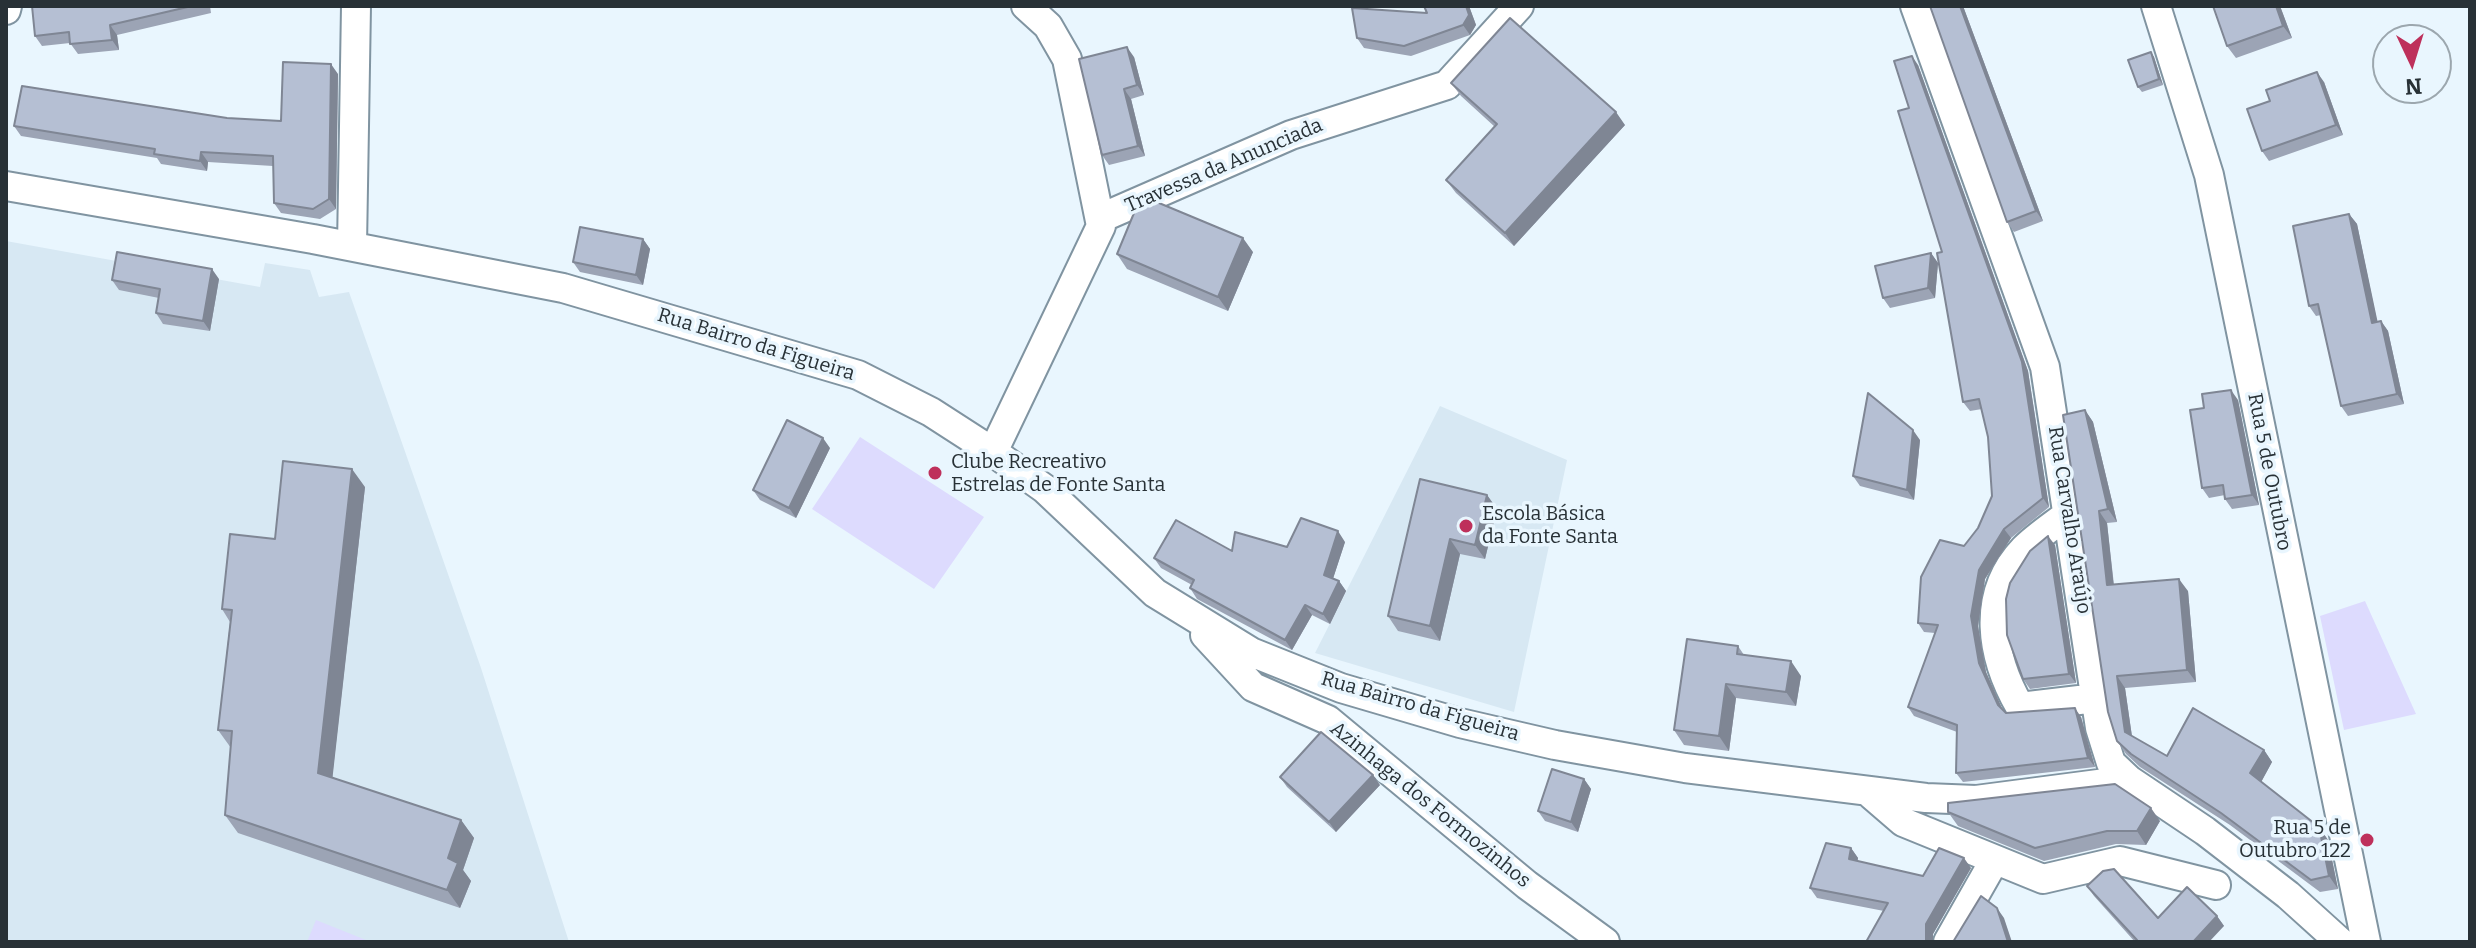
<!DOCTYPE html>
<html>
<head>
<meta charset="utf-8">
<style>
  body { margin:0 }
  #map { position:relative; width:2476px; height:948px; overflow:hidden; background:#e9f6fe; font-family:Bitter,serif }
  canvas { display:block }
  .frame { position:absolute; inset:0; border:8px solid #283136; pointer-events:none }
  .north { position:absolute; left:2372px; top:24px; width:80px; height:80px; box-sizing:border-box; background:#e9f6fe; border:2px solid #9ca7ae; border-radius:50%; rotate:176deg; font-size:22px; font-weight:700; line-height:32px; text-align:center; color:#283136 }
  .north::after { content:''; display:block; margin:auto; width:28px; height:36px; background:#be305b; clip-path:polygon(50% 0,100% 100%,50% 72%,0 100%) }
</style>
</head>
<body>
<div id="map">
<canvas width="2476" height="948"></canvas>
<div class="frame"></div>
<div class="north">N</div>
</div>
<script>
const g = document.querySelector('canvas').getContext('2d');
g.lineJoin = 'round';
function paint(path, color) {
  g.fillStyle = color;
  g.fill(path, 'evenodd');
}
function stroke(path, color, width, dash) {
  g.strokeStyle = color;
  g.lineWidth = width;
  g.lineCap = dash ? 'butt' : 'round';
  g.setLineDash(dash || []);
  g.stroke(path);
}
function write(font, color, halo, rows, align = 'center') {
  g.font = font + ' Bitter,serif';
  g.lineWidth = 7;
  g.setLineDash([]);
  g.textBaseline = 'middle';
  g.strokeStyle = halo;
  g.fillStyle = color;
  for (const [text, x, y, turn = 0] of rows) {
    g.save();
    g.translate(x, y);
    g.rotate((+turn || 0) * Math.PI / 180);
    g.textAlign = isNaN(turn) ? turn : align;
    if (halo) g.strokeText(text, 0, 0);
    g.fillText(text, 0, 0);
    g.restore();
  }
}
paint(new Path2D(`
  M6,241L260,287L265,263L310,270L319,297L349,292L481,668L569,942H6Z
  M1440,406L1567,460L1514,712L1315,653Z`), '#d7e8f3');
paint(new Path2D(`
  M860,437L984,517L934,589L812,509Z
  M2365,601L2416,714L2344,730L2320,616Z
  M316,920L371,942H307Z`), '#dddbfe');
const street = new Path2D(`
  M1915,6L2045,367L2100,728L2111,763L2129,780L2205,831L2288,895L2340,942
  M2156,6L2209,175L2366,942
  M6,10L7,6
  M6,186L313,239L563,288L858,375L931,412L993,452L1045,489L1155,593L1251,652L1341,688L1460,723L1555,745L1685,768L1926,798L1976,800L2129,780
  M1101,218L1291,135L1447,85L1519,6
  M352,246L356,6
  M993,452L1101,226L1067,59L1048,26L1026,6
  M2068,514C2054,525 2037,536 2024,549C1980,595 1991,657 2020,707L2096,698
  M1205,635L1253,687L1328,720L1527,885L1605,942
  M1867,791L1903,822L2043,879L2120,861L2216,885
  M1948,942L1994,861`);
stroke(street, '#8094a1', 32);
stroke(street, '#fff', 28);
paint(new Path2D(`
  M32,6H210L211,13L117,35L119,50L78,54L70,43L42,46L35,36Z
  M1424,6H1469L1476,25L1470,35L1411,56L1364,48L1357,38L1427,13Z
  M1930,6H1963L2043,221L2014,232L2007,222Z
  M2213,6H2280L2292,38L2236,58L2227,46Z
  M2151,52L2154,57L2163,85L2142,92L2138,87Z
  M1134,57L1144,95L1131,99L1145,156L1109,165L1102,155Z
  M1918,65L2028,371L2049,507L2011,538L1985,579L1978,626L1986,672L2002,709L2006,713L2081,717L2095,767L1963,782L1956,773L1957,732L1914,716L1908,707L1935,633L1924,632L1918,623L1964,546L1978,528L1992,496L1988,437L1982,409L1970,411L1963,402L1942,252L1909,108Z
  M338,74L336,209L320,219L281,213L274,203L273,166L208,162L207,171L161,164L157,158L21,136L14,126L227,118L281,121Z
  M2324,82L2343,135L2269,161L2262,151Z
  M1451,83L1625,125L1514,246L1456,193L1446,180L1495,127L1461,96Z
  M2349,214L2357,224L2377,322L2381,321L2388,331L2404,404L2348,416L2341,406L2321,315L2316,316L2309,306Z
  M643,239L650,249L643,285L580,272L573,262Z
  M1253,252L1228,311L1127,269L1117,254Z
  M1931,253L1938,263L1935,298L1890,308L1883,298Z
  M219,279L210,331L163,324L156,313L159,298L119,290L112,280Z
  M2238,400L2259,505L2232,509L2225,499V495L2209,498L2202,488L2204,408Z
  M2085,410L2093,422L2117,522L2107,523L2114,585L2188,591L2196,682L2125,688L2132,736L2167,756L2264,750L2272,762L2261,782L2319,827L2328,840L2338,889L2320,892L2230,825L2140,767L2126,754L2117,741Z
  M1920,440L1914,500L1860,486L1853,476Z
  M830,448L796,518L760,500L753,490Z
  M365,487L332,778L461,820L474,838L463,870L471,881L460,908L238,833L225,815L231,748L218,730L230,622L222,609L275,539Z
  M1487,495L1497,509L1485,559L1460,554L1440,641L1398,631L1388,616Z
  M1345,542L1333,578L1339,581L1346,591L1330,624L1312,615L1292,650L1197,599L1190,588L1192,585L1161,568L1154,558Z
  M2055,545L2076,683L2030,689L2023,679Z
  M1738,646L1744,655L1801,676L1796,706L1736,698L1729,751L1684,745L1674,730Z
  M1280,777L1380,785L1336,832L1287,787Z
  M1584,779L1591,789L1578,832L1545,821L1538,811Z
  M1948,812L2160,821L2146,845L2116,844L2044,861L1958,826Z
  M1851,848L1858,858L1857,861L1923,876L1971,868L1933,934V942H1866L1884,911L1817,898L1810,888Z
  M2087,886L2158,918L2217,916L2224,926L2135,942L2094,896Z`), '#9ca4b5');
paint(new Path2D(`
  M1466,6H1469L1476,25L1470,35L1463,25Z
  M1960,6H1963L2043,221L2036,211Z
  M2276,6H2280L2292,38L2283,26Z
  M110,25L117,35L119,50L112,40Z
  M1127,47L1134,57L1144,95L1137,85Z
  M2151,52L2154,57L2163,85L2159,79Z
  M1912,56L1918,65L2028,371L2049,507L2043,498Z
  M331,64L338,74L336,209L329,199Z
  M2317,72L2324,82L2343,135L2336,125Z
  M1124,89L1131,99L1145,156L1138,146Z
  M1616,112L1625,125L1514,246L1505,233Z
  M201,152L208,162L207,171L200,161Z
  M2349,214L2357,224L2380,333L2372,323Z
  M1243,238L1253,252L1228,311L1218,297Z
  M643,239L650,249L643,285L636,275Z
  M1931,253L1938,263L1935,298L1928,288Z
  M212,269L219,279L210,331L203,321Z
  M2381,321L2388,331L2404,404L2397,394Z
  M2231,390L2238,400L2259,505L2252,495Z
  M2085,410L2093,422L2117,522L2108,509Z
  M1913,430L1920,440L1914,500L1907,490Z
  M823,438L830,448L796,518L789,508Z
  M352,469L365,487L331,791L318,773Z
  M1487,495L1497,509L1485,559L1475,545Z
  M2099,511L2107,523L2115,598L2107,585Z
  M2004,529L2011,538L1985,579L1978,626L1986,672L2005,715L1998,705L1979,663L1971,616L1979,570Z
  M1338,531L1345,542L1331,585L1324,575Z
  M2048,536L2055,545L2076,683L2069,674Z
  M1450,539L1460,554L1440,641L1430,626Z
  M2179,579L2188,591L2196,682L2187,670Z
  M1339,581L1346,591L1330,624L1323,614Z
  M1305,605L1312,615L1292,650L1285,640Z
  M1791,661L1801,676L1796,706L1786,692Z
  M2117,676L2125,688L2133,744L2125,732Z
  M1726,684L1736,698L1729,751L1719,736Z
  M2075,708L2081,717L2095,767L2088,758Z
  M2264,750L2272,762L2259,786L2250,773Z
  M1373,775L1380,785L1336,832L1329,822Z
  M1584,779L1591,789L1578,832L1571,822Z
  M2151,808L2160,821L2146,845L2137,831Z
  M461,820L474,838L463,870L471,881L460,908L447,890L448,858Z
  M2319,827L2328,840L2338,889L2329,876Z
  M1851,848L1858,858L1856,869L1849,859Z
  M1964,858L1971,868L1933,934V942H1928L1926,940V924Z
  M1997,908L2004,918L2012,942H2008Z
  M2217,916L2224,926L2209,942H2193Z`), '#7f8694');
const building = new Path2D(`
  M32,6H192L110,25L112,40L70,44L69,32L35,36Z
  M1424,6H1466L1469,15L1463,25L1404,46L1357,38L1352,8L1427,13Z
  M1930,6H1960L2036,211L2007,222Z
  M2213,6H2276L2283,26L2227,46Z
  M1510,18L1616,112L1505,233L1446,180L1497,124L1451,83Z
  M1127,47L1137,85L1124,89L1138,146L1102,155L1079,59Z
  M2151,52L2159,79L2138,87L2128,60Z
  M1912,56L2022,362L2043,498L2004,529L1979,570L1971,616L1979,663L1998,705L2006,713L2075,708L2088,758L1956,773L1957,725L1908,707L1938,625L1918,623L1921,577L1940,540L1964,546L1978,528L1992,496L1988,437L1979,399L1963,402L1937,253L1942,252L1898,111L1909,108L1894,61Z
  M283,62L331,64L329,199L313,209L274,203L273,156L201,152L200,161L154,154L155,149L14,126L22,86L227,118L281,121Z
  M2317,72L2336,125L2262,151L2247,109L2270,101L2266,90Z
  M1147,198L1243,238L1218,297L1117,254L1139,201Z
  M2349,214L2372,323L2381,321L2397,394L2341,406L2318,304L2309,306L2293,226Z
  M580,227L643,239L636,275L573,262Z
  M117,252L212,269L203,321L156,313L160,289L112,280Z
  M1931,253L1928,288L1883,298L1875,266Z
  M2231,390L2252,495L2225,499L2223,485L2202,488L2190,410L2204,408L2202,394Z
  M1868,393L1913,430L1907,490L1853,476Z
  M2085,410L2108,509L2099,511L2107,585L2179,579L2187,670L2117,676L2125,732L2167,756L2193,708L2264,750L2250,773L2319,827L2329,876L2311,880L2221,813L2131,754L2117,741L2108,712L2063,415Z
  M787,420L823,438L789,508L753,490Z
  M283,461L352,469L318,773L461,820L448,858L458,863L447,890L225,815L232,731L218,730L232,610L222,609L230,534L275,539Z
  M1420,479L1487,495L1475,545L1450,539L1430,626L1388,616Z
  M1301,518L1338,531L1324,575L1339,581L1323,614L1305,605L1285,640L1190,588L1194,580L1154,558L1176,520L1232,551L1235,532L1287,547Z
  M2048,536L2069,674L2023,679L2007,635L2006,599L2010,583L2030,551Z
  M1687,639L1738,646L1737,654L1791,661L1786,692L1726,684L1719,736L1674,730Z
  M1321,732L1373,775L1329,822L1280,777Z
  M1552,769L1584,779L1571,822L1538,811Z
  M2115,784L2151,808L2137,831H2107L2035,848L1948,812V803Z
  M1826,843L1851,848L1849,859L1923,876L1939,848L1964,858L1926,924V940L1928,942H1866L1888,903L1810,888Z
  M2114,869L2158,918L2187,887L2217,916L2193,942H2135L2137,940L2087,886L2103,871Z
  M1981,896L1997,908L2008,942H1953Z`);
paint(building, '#b5bfd3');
stroke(building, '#7f8694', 2);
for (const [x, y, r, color] of [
  [935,473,8,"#be305b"],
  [1466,526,8,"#be305b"],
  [2367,840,8,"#be305b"]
]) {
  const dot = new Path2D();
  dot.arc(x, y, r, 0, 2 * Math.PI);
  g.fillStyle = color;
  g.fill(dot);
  stroke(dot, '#e9f6fe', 3);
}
write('20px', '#283136', '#e9f6fe', [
  ["Travessa da Anunciada",1224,166,-23],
  ["Rua Bairro da Figueira",756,345,17],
  ["Rua 5 de Outubro",2269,472,79],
  ["Rua Carvalho Araújo",2069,520,81],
  ["Rua Bairro da Figueira",1420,707,16],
  ["Azinhaga dos Formozinhos",1430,805,39]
]);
write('20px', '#283136', '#e9f6fe', [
  ["Clube Recreativo",951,462],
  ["Estrelas de Fonte Santa",951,485],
  ["Escola Básica",1482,514],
  ["da Fonte Santa",1482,537],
  ["Rua 5 de",2351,828,"right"],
  ["Outubro 122",2351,851,"right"]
], 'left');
</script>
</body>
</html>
